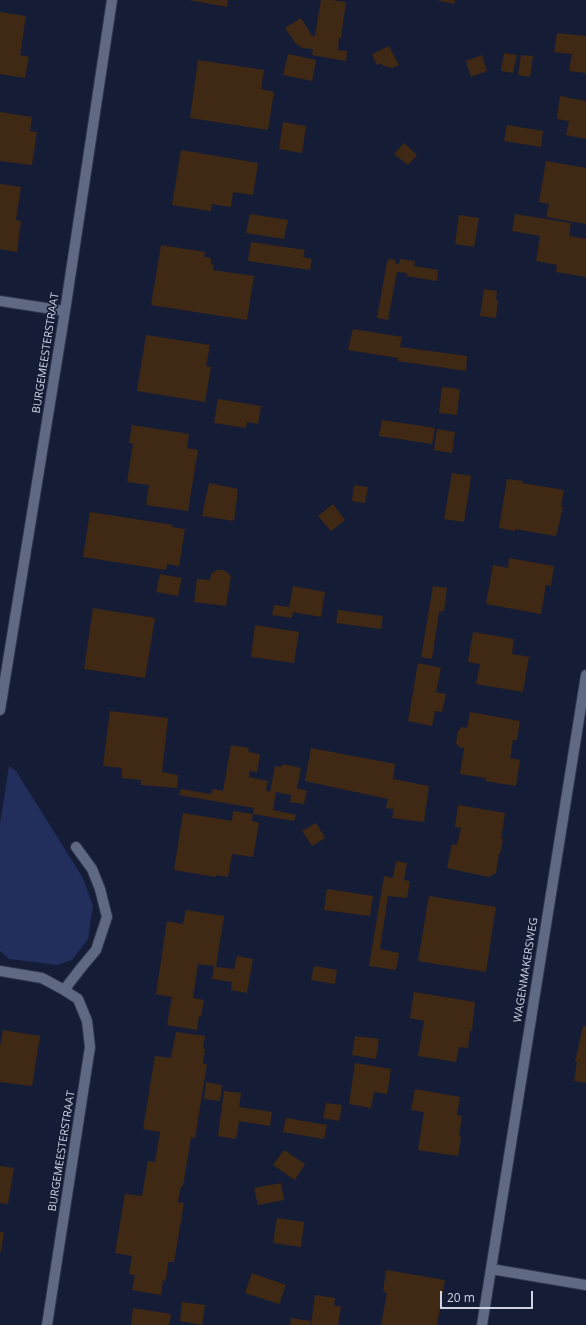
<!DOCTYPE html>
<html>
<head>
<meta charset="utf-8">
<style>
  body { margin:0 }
  #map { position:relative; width:586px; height:1325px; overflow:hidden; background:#151c35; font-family:"Open Sans",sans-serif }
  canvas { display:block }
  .scale { position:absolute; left:440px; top:1291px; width:93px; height:18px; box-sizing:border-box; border:2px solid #ced4e4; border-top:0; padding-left:5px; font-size:12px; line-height:14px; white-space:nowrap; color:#ced4e4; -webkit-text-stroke:3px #151c35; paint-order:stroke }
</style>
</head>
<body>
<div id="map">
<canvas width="586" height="1325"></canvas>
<div class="scale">20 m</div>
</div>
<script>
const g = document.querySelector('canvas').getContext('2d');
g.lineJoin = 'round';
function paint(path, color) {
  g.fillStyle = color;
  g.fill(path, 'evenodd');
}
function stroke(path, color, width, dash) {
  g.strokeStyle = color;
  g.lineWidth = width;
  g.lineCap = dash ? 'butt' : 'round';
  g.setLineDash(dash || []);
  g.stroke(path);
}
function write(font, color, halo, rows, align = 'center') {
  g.font = font + ' "Open Sans",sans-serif';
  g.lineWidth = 3.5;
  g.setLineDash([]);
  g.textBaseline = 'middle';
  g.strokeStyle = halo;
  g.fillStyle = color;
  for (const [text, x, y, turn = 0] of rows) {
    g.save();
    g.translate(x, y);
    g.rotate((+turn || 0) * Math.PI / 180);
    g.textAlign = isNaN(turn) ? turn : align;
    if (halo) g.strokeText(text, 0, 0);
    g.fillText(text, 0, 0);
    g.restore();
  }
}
paint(new Path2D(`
  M9,766L16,771L83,878L93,906L88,939L72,960L57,965L9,959L0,951V824Z`), '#222e5b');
paint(new Path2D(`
  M189,0H228L227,7Z
  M321,0H331L346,2L341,38H339L338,50L347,51L346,61L312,55L313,49L302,48L296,44L285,28L301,18L311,34L310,35L315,36Z
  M437,0H455L454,4Z
  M0,12L26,16L20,55L29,57L25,78L0,74Z
  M557,33L586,36V73L569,71L572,54L554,52Z
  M389,46L399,65L393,68L383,66L381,63L377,65L372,55L376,52Z
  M504,53L517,55L513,73L501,71Z
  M288,54L316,60L312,81L283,75Z
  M482,55L487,71L471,77L466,61Z
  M521,55L533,56L530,77L518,75Z
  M198,60L264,70L261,89L274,92L268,130L190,118Z
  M560,96L586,101V139L566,135L569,121L557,119Z
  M0,112L32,117L30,131L37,132L32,165L0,161Z
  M283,122L306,126L302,153L279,149Z
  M507,125L543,131L541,147L504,141Z
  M404,143L417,155L408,165L394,154Z
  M181,150L258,163L253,195L233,192L231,207L212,204L211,211L172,205Z
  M546,161L586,168V224L546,217L549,204L539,202Z
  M0,184L21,187L16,220L21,221L17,252L0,249Z
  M250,214L288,220L284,239L246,233Z
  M515,214L571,223L569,236L586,239V277L556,272L557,265L536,261L540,236L512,231Z
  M459,215L479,218L474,247L455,244Z
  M251,242L305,250L303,257L312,259L310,270L248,261Z
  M161,245L205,252L204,257L211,258V264L214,265L213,270L254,276L247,320L151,305Z
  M389,259L396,260L395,263L399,264L400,259L415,261L414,266L438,270L437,281L406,276L407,273L397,272L388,320L377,318L387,262Z
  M484,289L497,291L496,300H498L496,318L480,316Z
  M353,329L402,337L400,347L467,356L466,371L398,361V358L348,350Z
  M146,335L210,345L206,366L211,367L205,402L137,391Z
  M442,387L460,389L457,415L439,413Z
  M218,399L261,406L258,424L247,422L246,428L214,423Z
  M382,420L435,428L432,444L379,436Z
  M132,425L189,434L187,448L198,450L188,511L146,505L149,485L127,482L133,444L129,443Z
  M437,429L455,432L452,453L434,450Z
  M452,473L471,476L464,522L444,519Z
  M507,479L523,481L522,483L564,490L561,507H563L556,536L515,529V531L499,528Z
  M209,483L238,489L234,521L202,516Z
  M354,485L368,487L365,503L352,501Z
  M333,504L345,520L331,531L318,516Z
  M90,512L173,525L172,527L185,529L179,566L167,564L166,570L83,557Z
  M509,558L554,566L551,586L546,585L541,614L486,604L493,565L508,568Z
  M217,570H224L231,576L226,606L194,602L197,579L210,580L211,574Z
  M160,574L182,578L178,596L156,592Z
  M293,586L325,592L321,617L293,612L292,618L272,615L274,605L289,607Z
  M433,586L447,588L444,611L439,612L432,659L421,657Z
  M93,608L155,618L145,678L84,669Z
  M338,610L383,616L381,629L336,623Z
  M255,625L299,632L294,663L251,657Z
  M473,632L514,639L512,654L529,657L523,692L476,684L480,664L468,662Z
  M418,663L441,668L436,692L446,694L442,712L435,711L432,726L408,721Z
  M110,711L168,718L162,772L178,775L177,788L141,785V780L122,778V768L103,766Z
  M470,712L520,721L517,740H513L510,758L520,760L516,786L485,781L486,778L460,774L464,748L459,747L456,743L458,731L462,727L467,728Z
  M231,745L249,748L248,752L260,754L257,772L250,771L249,777L268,781L266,790L270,792L275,766L281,767L283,764L301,768L297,788L307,791L304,804L290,802L291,795L276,792L273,810L296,815L294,821L253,814L252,821L259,823L253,857L232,854L228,877L216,875V877L174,870L183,813L232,821L233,811L253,814L254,808L179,795L181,789L211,794L213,789L223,791Z
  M311,748L395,764L393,779L429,786L424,822L392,818L395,804L393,809L386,808L388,799L305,781Z
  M458,805L505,813L501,839H503L500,854L499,853L496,873L489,877L447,868L452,844L457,845L461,828L455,827Z
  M316,823L325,838L312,846L302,831Z
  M396,861L407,863L404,880L410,881L407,898L388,896L380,949L399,953L396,970L369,966L384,876L393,878Z
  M327,889L373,896L370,916L324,910Z
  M429,896L496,907L486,972L418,961Z
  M186,910L224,916L216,967L234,969L237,956L253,959L247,993L231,990L232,982L212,979L214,966L198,964L193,998L204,1000L201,1016H199L197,1030L167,1025L172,997L156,994L167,921L183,924Z
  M314,966L337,970L335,984L311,980Z
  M414,992L475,1002L472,1031H470L468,1048L459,1047L456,1062L418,1056L424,1021L410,1018Z
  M583,1026H586V1083L574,1081L577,1062H575Z
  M3,1030L40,1036L32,1086L0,1082V1046Z
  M176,1032L205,1036L203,1049H205L203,1064H207L195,1138L191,1137L183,1186H181L178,1202L184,1203L174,1262H168L166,1281L163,1280L161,1295L132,1290L135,1275L129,1274L132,1256L115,1253L125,1194L142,1196L148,1161L155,1162L160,1132L143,1129L155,1056L171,1058Z
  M355,1036L379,1039L376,1059L352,1055Z
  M355,1063L391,1069L387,1094L374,1092L371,1108L349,1104Z
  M206,1082L222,1085L220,1101L204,1099Z
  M415,1089L460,1097L457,1115L462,1116L459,1136L461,1137L458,1156L418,1150L424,1112L411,1110Z
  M224,1091L241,1093L239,1107L272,1112L270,1126L239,1121L236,1139L218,1136Z
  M326,1103L342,1105L339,1121L323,1118Z
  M286,1118L327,1125L324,1139L283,1132Z
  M284,1150L305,1164L295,1180L273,1165Z
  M0,1166L14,1168L8,1204L0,1203Z
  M281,1183L284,1200L258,1205L254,1188Z
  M277,1218L304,1222L301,1247L273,1243Z
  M0,1232H4L1,1252L0,1251Z
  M386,1270L445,1280L437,1325H381L387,1293L383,1292Z
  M252,1273L286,1285L279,1304L245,1293Z
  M315,1295L335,1298L334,1305L341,1307L338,1325H311Z
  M182,1302L205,1305L202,1325L180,1321Z
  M133,1308L171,1314L169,1325H131Z
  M291,1318L311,1321L310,1325H290Z`), '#402914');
const minor = new Path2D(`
  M0,301L65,311
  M0,710L65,311L112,0
  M0,971L42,978L64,990L78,999L87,1021L90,1047L47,1325
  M64,990L81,968L96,950L107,917L100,889L92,869L76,847
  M491,1269L586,1285
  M482,1325L586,675`);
stroke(minor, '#2f364e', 12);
stroke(minor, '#606984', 10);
write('11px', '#ced4e4', '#151c35', [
  ["BURGEMEESTERSTRAAT",46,353,-81],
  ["WAGENMAKERSWEG",526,970,-81],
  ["BURGEMEESTERSTRAAT",62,1151,-81]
]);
</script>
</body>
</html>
